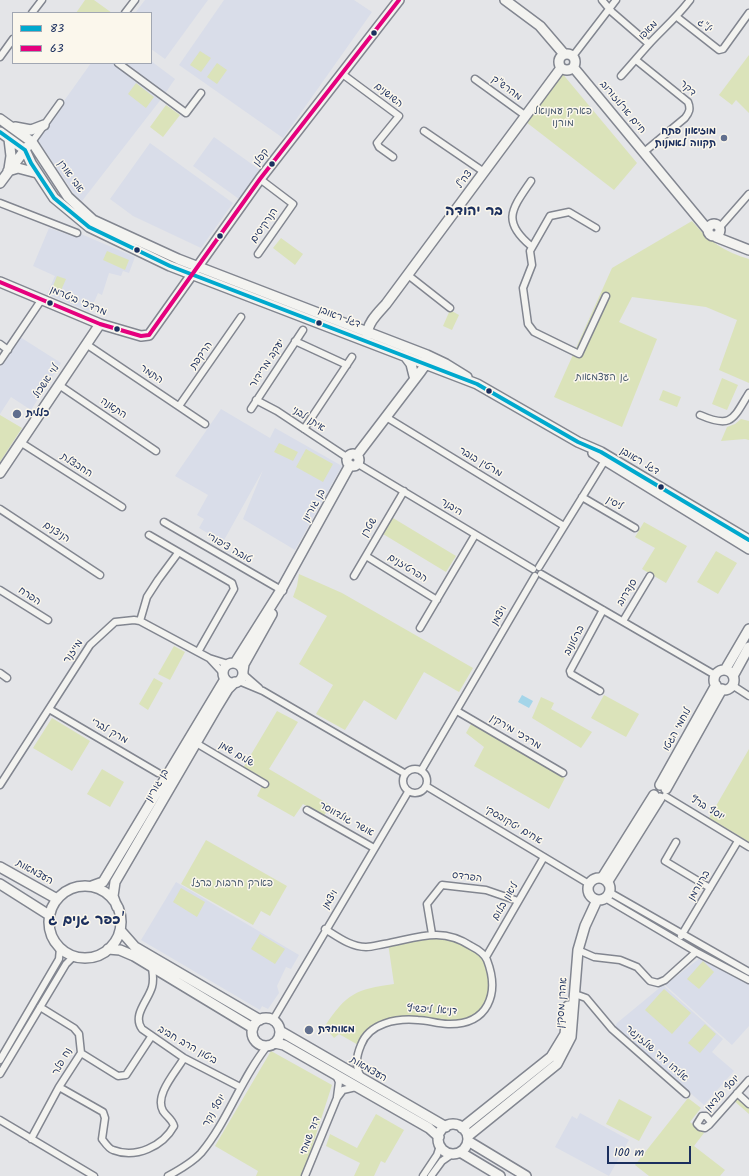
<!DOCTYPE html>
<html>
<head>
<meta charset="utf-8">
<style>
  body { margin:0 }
  #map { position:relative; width:749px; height:1176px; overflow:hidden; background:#e4e5e8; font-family:Kalam,sans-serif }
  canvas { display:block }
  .legend { position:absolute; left:12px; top:12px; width:140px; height:52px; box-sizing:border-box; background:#fbf7ec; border:1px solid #a1a7b3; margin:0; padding:5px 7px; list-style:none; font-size:12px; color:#1b2f5e }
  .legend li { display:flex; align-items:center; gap:8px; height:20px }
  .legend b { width:20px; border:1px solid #a1a7b3 }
  .scale { position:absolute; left:607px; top:1146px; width:84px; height:18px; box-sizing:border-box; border:2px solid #1b2f5e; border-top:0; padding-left:5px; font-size:12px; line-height:14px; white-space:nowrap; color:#1b2f5e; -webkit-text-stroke:3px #fbf7ec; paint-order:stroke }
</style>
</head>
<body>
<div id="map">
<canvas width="749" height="1176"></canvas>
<ul class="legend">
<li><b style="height:5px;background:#00a9ce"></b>83</li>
<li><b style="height:5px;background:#e5007d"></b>63</li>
</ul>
<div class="scale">100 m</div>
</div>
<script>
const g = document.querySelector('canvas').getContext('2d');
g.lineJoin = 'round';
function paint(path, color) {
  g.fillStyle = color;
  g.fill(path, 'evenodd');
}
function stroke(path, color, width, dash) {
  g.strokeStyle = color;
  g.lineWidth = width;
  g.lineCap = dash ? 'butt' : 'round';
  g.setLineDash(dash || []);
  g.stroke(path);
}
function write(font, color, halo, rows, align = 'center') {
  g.font = font + ' Kalam,"Playpen Sans Hebrew",sans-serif';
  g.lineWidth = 3;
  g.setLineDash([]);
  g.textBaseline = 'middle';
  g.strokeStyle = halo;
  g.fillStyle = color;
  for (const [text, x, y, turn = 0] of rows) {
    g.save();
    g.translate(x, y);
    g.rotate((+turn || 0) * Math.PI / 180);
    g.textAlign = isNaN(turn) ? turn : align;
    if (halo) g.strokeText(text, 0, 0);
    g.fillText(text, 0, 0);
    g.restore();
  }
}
paint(new Path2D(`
  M145,0H208L165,59L151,49V13H135Z
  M224,0H354L372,12L283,138L179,65Z
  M151,61L175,79L164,95L126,67L129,63H151Z
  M91,63H115L162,98L82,201L75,195L37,139Z
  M214,137L260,170L239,199L193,166Z
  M150,143L233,203L201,248L133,216L110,199Z
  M49,228L75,237L81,234L135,257L129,273L123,271L121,276L109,273L102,295L98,293L90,312L47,294L55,276L33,266Z
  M20,337L61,363L31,410L11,397L0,414V367Z
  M221,409L270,438L275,428L342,466L295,550L243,519L263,470L223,542L199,528L204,519L197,515L208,495L175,476Z
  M176,882L299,955L291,969L286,967L277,986L279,993L268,1009L262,1006L260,1010L141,940Z
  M700,958L749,984V1026L732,1045L665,985Z
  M663,985L723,1039L712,1052L734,1071L704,1105L615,1027L617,1023Z
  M580,1113L629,1140L609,1176L555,1147L572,1116L577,1119Z`), '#d9dde9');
paint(new Path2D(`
  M85,0H94L112,13H76Z
  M200,51L211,58L201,72L190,65Z
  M749,55V113L736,100L732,105L719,95Z
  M217,63L227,70L217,84L207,77Z
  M561,72L637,163L614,190L526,122Z
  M136,83L154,97L146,108L128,94Z
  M166,105L180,115L163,137L150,127Z
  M692,221C708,241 725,252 749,259V383L719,370L737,320L706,307L632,297L619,322L657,339L622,427L554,397L612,268Z
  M281,238L303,254L295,265L273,248Z
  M107,251L129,260L125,270L103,260Z
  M57,276L66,279L59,295L51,291Z
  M450,310L459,315L452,330L443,326Z
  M722,378L738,385L727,410L712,404Z
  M663,390L681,397L677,407L659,400Z
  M0,415L22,428L0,462Z
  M741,419L749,421V440L745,439L721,441L727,427L735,424Z
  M279,443L298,452L293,461L274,452Z
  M306,449L333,464L323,482L296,467Z
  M393,518L456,556L446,572L383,534Z
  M644,522L687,546L666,583L642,569L655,548L635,537Z
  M716,551L737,563L718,594L697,582Z
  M299,574L342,593L473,668L459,692L424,672L396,720L364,700L345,730L316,714L333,685L299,664L327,616L293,597L297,586Z
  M174,646L185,652L170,680L158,674Z
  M154,678L163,683L148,710L139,704Z
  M604,695L639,714L626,737L591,718Z
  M541,697L554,703L551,709L592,732L581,748L532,718Z
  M277,711L298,722L269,769L330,805L324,816L303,804L294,817L257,796L265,780L243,768Z
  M52,718L90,741L72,771L33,748Z
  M471,724L565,778L549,809L474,766L484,747L466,733Z
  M749,749V842L709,818Z
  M102,769L124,782L110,807L87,794Z
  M206,840L287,886L270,916L261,911L253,925L181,884Z
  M181,888L205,902L197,917L173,902Z
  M260,934L285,949L275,964L251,949Z
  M442,934L478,950L489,967L490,1004L463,1023L418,1020L379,1026L360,1046L339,1034L334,1038L329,1032L331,1030L325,1026C346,994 356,989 394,984L388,943Z
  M703,961L714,972L699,989L687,979Z
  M664,989L691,1013L672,1034L645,1010Z
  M705,1024L716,1034L700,1053L688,1043Z
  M271,1051L332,1085L306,1166L301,1176H256L258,1171L215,1146Z
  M737,1093L749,1104V1114L732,1099Z
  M688,1098L701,1108L690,1122L704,1133L694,1146L725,1170L720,1176H649L635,1165Z
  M619,1099L652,1117L639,1141L606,1124Z
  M376,1114L404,1130L385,1163L381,1161L374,1176H354L360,1163L326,1146L330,1134L357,1148Z`), '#dbe3ba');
paint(new Path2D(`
  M522,695L533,701L529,708L518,702Z`), '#a4d5e9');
const street = new Path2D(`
  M602,0L612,12L649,44
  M32,13L42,0
  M125,13L135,0
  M677,17L719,50L723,49L749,13
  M573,56L616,0
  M0,57L13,39
  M636,60L688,102C691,109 689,113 685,118L644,152
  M118,63L186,113L201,93
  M341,73L399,116L377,143L379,147L393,157
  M621,76C631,65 640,54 650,43C663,29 678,16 690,0
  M475,79L526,116
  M424,131L484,172
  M32,142L60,103
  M531,181C512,209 501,221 531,246
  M0,203L77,233
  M720,227L749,194
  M596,228L569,212L550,216L530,251L532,265L523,288L528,324L534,332L579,354L606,296
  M258,254L293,204L260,179
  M408,275L450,308
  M295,341L347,365
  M0,344L8,350
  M86,344L205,424
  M0,361L42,299
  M59,385L156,451
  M256,400L277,411L348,458
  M179,406L241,317
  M251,409L303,330
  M700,415C732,429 733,419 749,393
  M386,417L564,526
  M304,429L352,357
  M20,442L122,507
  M358,464L533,569
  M582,497L635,528
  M0,509L100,575
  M164,522L283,591
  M149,535L232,583L234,589L198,652
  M366,556L437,600
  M539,567L607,457
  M541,574L715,675
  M354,576L404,491
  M0,590L48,620
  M140,621L147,597L158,580L178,553
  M623,621L650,576
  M420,628L475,535
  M210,659L223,673
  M0,673L7,678
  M243,674L259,688
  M239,681L263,691L404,773
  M732,685L749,696
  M600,691L571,674L570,671L603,610
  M49,709L158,773
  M457,711L563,773
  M196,743L265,784
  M403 781a12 12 0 1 1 24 0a12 12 0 1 1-24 0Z
  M421,771L535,576
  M0,785L90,645L115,622L134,620L140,621L209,658L228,664
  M426,786L589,884
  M665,796L749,847
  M307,810L374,848
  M676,842L665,861L710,888
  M609,892L749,972
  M605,898L698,953L749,980
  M325,929C338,937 351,947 366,947C372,947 378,945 384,944C417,938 441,926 471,946C477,949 484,953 487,960C500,994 488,1025 448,1024C437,1024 428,1020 418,1020C397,1018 369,1023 361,1045C356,1057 355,1066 361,1077
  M432,934L427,904L442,885L486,890L518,901
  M681,936L738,841
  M578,950L594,957L620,960L637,967L650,981L658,983L665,980L696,952
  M486,957L544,857
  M152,968C153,975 154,980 152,987C148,1001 132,1015 142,1029L184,1058L240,1087
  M575,994L586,998L612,1029L686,1094
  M273,1020L408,792
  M81,1053L118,1076L126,1075L151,1037
  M0,1060L59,959L60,948
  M0,1074L66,964L74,956
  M336,1075L339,1082L337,1097
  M59,1087L103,1112L105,1118L102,1139C105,1143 109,1149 113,1150C136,1159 163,1146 174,1126C172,1119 167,1117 163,1111C154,1095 176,1072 184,1058
  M737,1093L749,1104
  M0,1120L94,1176
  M711,1122L706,1116H702L697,1124L700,1127L705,1128L709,1125L749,1080
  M31,1139L59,1087L81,1053L79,1034L74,1028L40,1007
  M168,1176C179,1170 192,1163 201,1153C228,1121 241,1078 268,1045
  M305,1176L337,1098L343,1090L356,1087
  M423,1176L437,1155L440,1146
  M431,1176L442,1161L452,1154`);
const secondary = new Path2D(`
  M505,0L540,26L564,54
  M559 62a8 8 0 1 1 16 0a8 8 0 1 1-16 0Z
  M574,68L708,230
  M0,119L32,142L68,197L93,220L178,259L427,355L446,364L467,377
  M15,127L31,130L44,125
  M0,132L25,150L31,163L54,198L89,227L170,266L477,384L578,442L601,452L749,540
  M9,169L11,156L9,139
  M8,171L18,168L37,173
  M0,183L27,147
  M708 230a6 6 0 1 1 12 0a6 6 0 1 1-12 0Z
  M716,237L749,250
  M0,282L100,324L141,336L149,335L260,179L399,0
  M367,336C367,323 378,313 386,304L561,68
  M405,356L411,364L414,376
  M593,453L749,549
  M347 460a6 6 0 1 1 12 0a6 6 0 1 1-12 0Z
  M357,455L421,371L426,364L427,358
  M0,473L100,324
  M235,663L281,590L350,465
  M223 673a10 10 0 1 1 20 0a10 10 0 1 1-20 0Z
  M725,670L749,629
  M714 680a10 10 0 1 1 20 0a10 10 0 1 1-20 0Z
  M243,671L244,664L272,614
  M733,676L749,647
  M660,785L716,685
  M666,789L722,689
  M0,867L57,899
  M588 889a11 11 0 1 1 22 0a11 11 0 1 1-22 0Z
  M602,878L654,795
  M608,881L660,798
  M0,884L49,915
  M92,886L103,882L225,679
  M49 922a36 36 0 1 1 72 0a36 36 0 1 1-72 0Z
  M117,907L113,896L115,882L217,707L228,689L235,682
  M120,930L135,947L260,1020
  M108,949L120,950L134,956L253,1028
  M252 1032a14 14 0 1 1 28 0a14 14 0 1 1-28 0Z
  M280,1031L446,1127
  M275,1043L284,1045L429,1128L439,1137
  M438 1139a15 15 0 1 1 30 0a15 15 0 1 1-30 0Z
  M462,1128L551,1057L565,1034L568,1006
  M468,1136L557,1064L571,1037L578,950L585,926L597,900
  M468,1141L526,1176
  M460,1152L500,1176`);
stroke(street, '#828690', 9);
stroke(secondary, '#828690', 12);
stroke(street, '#f3f3f0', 6);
stroke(secondary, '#f3f3f0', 9);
stroke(new Path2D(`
  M0,132L25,150L31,163L54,198L89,227L170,266L477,384L578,442L601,452L749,540`), '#00a9ce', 4);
stroke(new Path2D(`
  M0,282L100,324L141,336L149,335L260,179L399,0`), '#e5007d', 4);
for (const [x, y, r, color] of [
  [374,33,3.5,"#1b2f5e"],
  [724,138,4,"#616f8e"],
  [272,164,3.5,"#1b2f5e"],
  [220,236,3.5,"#1b2f5e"],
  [137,250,3.5,"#1b2f5e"],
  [50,303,3.5,"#1b2f5e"],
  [319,323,3.5,"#1b2f5e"],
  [117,329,3.5,"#1b2f5e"],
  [489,391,3.5,"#1b2f5e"],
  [17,414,5,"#616f8e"],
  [661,487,3.5,"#1b2f5e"],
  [309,1030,5,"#616f8e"]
]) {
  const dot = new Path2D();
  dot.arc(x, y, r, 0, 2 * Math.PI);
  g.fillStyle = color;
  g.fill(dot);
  stroke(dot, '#fbf7ec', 1.5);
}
write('10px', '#1b2f5e', '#fbf7ec', [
  ["יל\"ג",704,27,40],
  ["מאפו",649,31,-46],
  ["מהרש\"ק",506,89,36],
  ["דקר",687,89,43],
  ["השושנים",388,96,39],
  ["חיים ארלוזורוב",622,108,50],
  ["קפלן",262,158,-53],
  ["אבי אורן",70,177,54],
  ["צה\"ל",465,180,-53],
  ["הנרקיסים",265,226,-55],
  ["מרדכי ביטרמן",78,302,23],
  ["דגל ראובן",339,318,21],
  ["הרקפת",202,356,-55],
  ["יעקב מרידור",268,364,-57],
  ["התמר",151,375,34],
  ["לוי אשכול",47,382,-56],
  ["התאנה",113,409,34],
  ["איתן לבני",308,420,33],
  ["דגל ראובן",639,462,31],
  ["מרטין בובר",480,463,31],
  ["החבצלת",76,466,33],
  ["ליסין",614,504,30],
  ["בן גוריון",315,506,-61],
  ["היבנר",451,508,32],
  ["שטרן",370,528,-59],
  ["הניצנים",56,533,33],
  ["טובה ציפורי",229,549,30],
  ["הפרטיזנים",407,569,32],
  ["סנדרוב",628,593,-59],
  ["הפרח",29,597,33],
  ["ויצמן",500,616,-60],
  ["ברטונוב",575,641,-62],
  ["מייזנר",74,652,-56],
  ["לוחמי הגטו",678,730,-61],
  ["מרק לברי",109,732,30],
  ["מרדכי מירקין",515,733,31],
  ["שלום שמן",236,755,31],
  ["בן גוריון",158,786,-60],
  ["יוסף ברץ",707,809,31],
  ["אושר גולדווסר",346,820,29],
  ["אחים יטקובסקי",513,826,31],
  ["העצמאות",34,873,29],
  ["הפרדס",467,878,7],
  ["ברוורמן",700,886,-59],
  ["ויצמן",331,900,-59],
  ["ליאון בלום",506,902,-60],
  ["אהרן מסקין",563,1003,-86],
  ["דניאל ליפשיץ",432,1011,3],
  ["ביטון הרב חביב",187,1046,30],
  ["אליהו דוד שולזינגר",656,1054,41],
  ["נח פלר",63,1062,-61],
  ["העצמאות",368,1070,30],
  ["יוסף פלדמן",723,1094,-47],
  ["יוסף נקר",215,1111,-60],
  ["דוד שמחי",311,1136,-69]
]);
write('10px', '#405369', '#fbf7ec', [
  ["פארק עמנואל",563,112],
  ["מורנו",563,124],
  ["גן העצמאות",602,378],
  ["פארק חרבות ברזל",232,884]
]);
write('bold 10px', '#1b2f5e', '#fbf7ec', [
  ["מוזיאון פתח",716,132,"right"],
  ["תקווה לאמנות",716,144,"right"],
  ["כללית",26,414],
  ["מאוחדת",318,1030]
], 'left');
write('bold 14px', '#1b2f5e', '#fbf7ec', [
  ["בר יהודה",474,213],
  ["כפר גנים ג'",86,922]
]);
</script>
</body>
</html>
